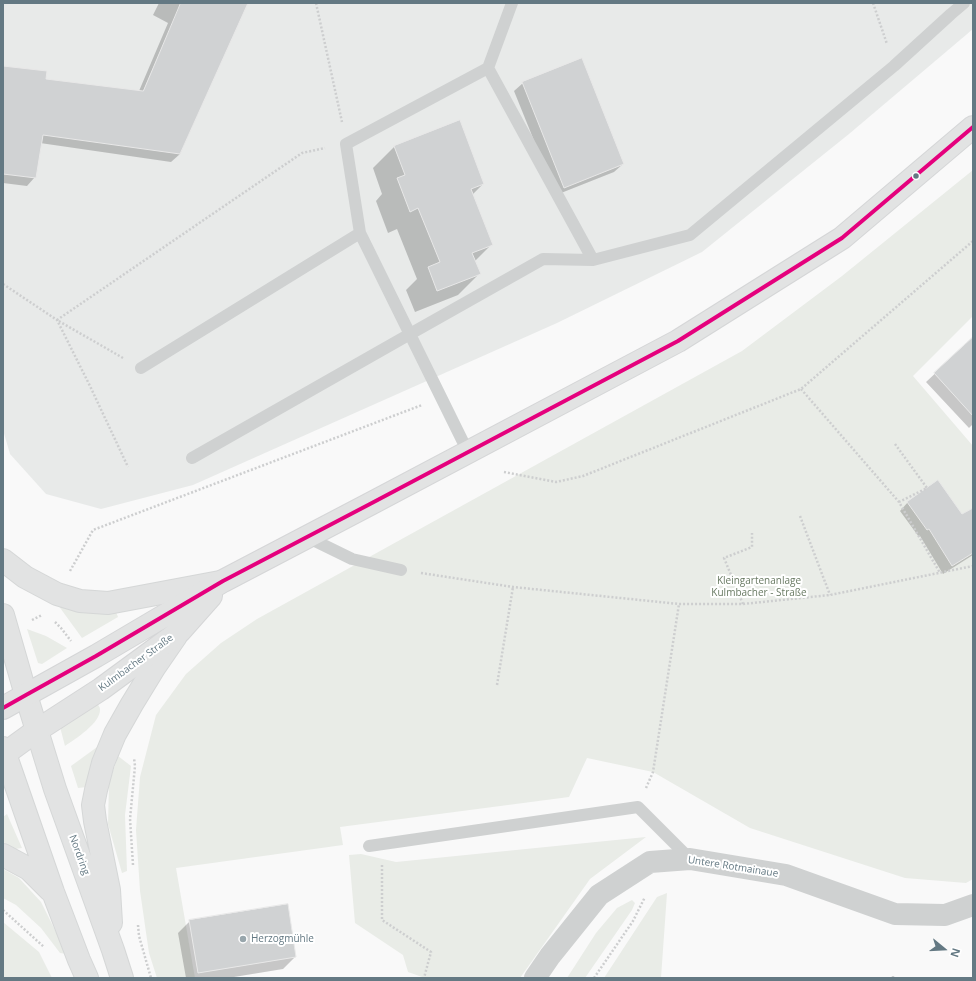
<!DOCTYPE html>
<html>
<head>
<meta charset="utf-8">
<style>
  body { margin:0 }
  #map { position:relative; width:976px; height:981px; overflow:hidden; background:#f9f9f9; font-family:"Open Sans",sans-serif }
  canvas { display:block }
  .frame { position:absolute; inset:0; border:4px solid #647983; pointer-events:none }
  .north { position:absolute; left:924px; top:929px; width:40px; height:40px; -webkit-text-stroke:3px #fff; paint-order:stroke; rotate:108deg; font-size:11px; font-weight:700; line-height:16px; text-align:center; color:#647983 }
  .north::after { content:''; display:block; margin:auto; width:14px; height:18px; background:#647983; clip-path:polygon(50% 0,100% 100%,50% 72%,0 100%) }
</style>
</head>
<body>
<div id="map">
<canvas width="976" height="981"></canvas>
<div class="frame"></div>
<div class="north">N</div>
</div>
<script>
const g = document.querySelector('canvas').getContext('2d');
g.lineJoin = 'round';
function paint(path, color) {
  g.fillStyle = color;
  g.fill(path, 'evenodd');
}
function stroke(path, color, width, dash) {
  g.strokeStyle = color;
  g.lineWidth = width;
  g.lineCap = dash ? 'butt' : 'round';
  g.setLineDash(dash || []);
  g.stroke(path);
}
function write(font, color, halo, rows, align = 'center') {
  g.font = font + ' "Open Sans",sans-serif';
  g.lineWidth = 4;
  g.setLineDash([]);
  g.textBaseline = 'middle';
  g.strokeStyle = halo;
  g.fillStyle = color;
  for (const [text, x, y, turn = 0] of rows) {
    g.save();
    g.translate(x, y);
    g.rotate((+turn || 0) * Math.PI / 180);
    g.textAlign = isNaN(turn) ? turn : align;
    if (halo) g.strokeText(text, 0, 0);
    g.fillText(text, 0, 0);
    g.restore();
  }
}
paint(new Path2D(`
  M3,3H973V29L849,134L702,252L557,323L193,485L101,509L46,494L10,454L3,430Z`), '#e8eae9');
paint(new Path2D(`
  M973,170V316L913,376L973,446V879L966,883L905,878L750,828L653,772L587,758L569,797L340,827L343,845L176,868L195,978H157L149,953L140,891L136,830L140,777L156,715L186,674L221,643L257,619L742,351L842,276Z
  M58,605L116,612L118,617L82,638Z
  M27,629L46,636L67,648L42,664L38,663Z
  M97,703C98,705 100,707 100,709C101,723 75,739 65,746L60,727Z
  M104,742L87,787L78,788L71,766Z
  M118,756L131,766L125,815L127,871L122,873L108,824L109,783Z
  M7,814L22,848L15,849L3,842V817Z
  M646,837L590,879L520,978H425L408,972L403,955L355,923L349,855L361,854L396,862Z
  M3,869L19,878L41,902L67,954L60,953L41,928L16,905L3,898Z
  M667,893L661,978H604L657,897Z
  M632,900L635,903L632,910L585,978H567L596,933L617,908Z
  M3,922L39,952L52,978H3Z`), '#e9ece7');
paint(new Path2D(`
  M159,3H247L180,154L171,162L40,143L35,177L27,186L3,183V67L45,80L139,91L168,23L153,15Z
  M523,83L623,164L614,172L556,195L514,91Z
  M394,147L483,184L472,195L491,245L475,261L479,274L458,295L415,312L406,290L417,279L397,229L388,233L376,201L382,194L373,168Z
  M973,338V424L969,428L926,382Z
  M908,502L962,516L973,509V555L943,574L920,536L919,537L900,511Z
  M190,921L295,957L283,969L234,977V978H186L178,933Z`), '#0003');
const building = new Path2D(`
  M181,3H248L180,154L43,135L36,178L3,174V66L47,71L46,79L143,91Z
  M582,58L624,164L564,188L522,82Z
  M460,120L484,184L471,189L493,245L472,253L481,274L437,291L428,267L440,262L418,208L410,212L397,178L405,175L394,146Z
  M973,337V416L934,373Z
  M938,480L962,514L973,508V553L952,566L929,529L927,530L907,502Z
  M288,904L296,957L198,973L189,920Z`);
paint(building, '#d0d2d3');
stroke(building, '#e8e8e8', 1);
const secondary = new Path2D(`
  M3,560L25,577L57,594L80,601L108,603L220,582
  M3,615L26,695L55,789L113,950L122,978
  M3,748L53,892L79,960L87,978
  M3,855L29,869L50,890
  M111,923L109,890L95,821L93,805L96,790L103,763L115,734L132,704L154,668L176,636`);
const primary = new Path2D(`
  M3,708L26,695L96,656L223,581L370,504L678,341L842,238L973,127
  M3,755L36,731L101,689L180,631L211,596`);
stroke(secondary, '#d5d7d7', 24);
stroke(primary, '#d5d6d7', 24);
stroke(new Path2D(`
  M316,3L342,122
  M873,3L887,44
  M3,284L57,320L90,386L128,467
  M123,358L57,320L302,153L325,148
  M801,389L899,502L940,573
  M895,444L927,488L899,502
  M504,472L556,482L583,476L801,389L973,241
  M800,516L830,595
  M70,571L93,530L422,405
  M421,573L513,587L679,604H743L830,595L973,566
  M743,604L724,558L752,547V533
  M32,620L42,615
  M55,622L61,628L71,641
  M497,685L513,587
  M646,788L653,772L679,604
  M133,865L130,819L135,766L134,758
  M382,865V920L431,952L424,978
  M3,910L44,947
  M138,925L139,936L151,978
  M594,978L633,921L645,897
  M893,978V975`), '#cdcecf', 2.5, [2, 2]);
stroke(new Path2D(`
  M488,68L593,260
  M141,368L360,233
  M468,452L360,233L346,144L488,68L512,3
  M192,458L410,334L543,259L593,260L690,235L894,66L951,14L964,3
  M307,537L352,559L401,570
  M369,846L638,807L690,859`), '#cfd1d1', 12);
stroke(new Path2D(`
  M535,978L550,956L599,895L650,862L690,859L786,875L895,914L945,915L973,905`), '#cfd1d1', 22);
stroke(secondary, '#e2e3e3', 22);
stroke(primary, '#e2e3e3', 22);
stroke(new Path2D(`
  M3,708L26,695L96,656L223,581L370,504L678,341L842,238L973,127`), '#e5007d', 4);
for (const [x, y, r, color] of [
  [916,176,3.5,"#647983"],
  [243,939,4,"#98a6ac"]
]) {
  const dot = new Path2D();
  dot.arc(x, y, r, 0, 2 * Math.PI);
  g.fillStyle = color;
  g.fill(dot);
  stroke(dot, '#fff', 1.5);
}
write('10px', '#697a63', '#fff', [
  ["Kleingartenanlage",759,581],
  ["Kulmbacher - Straße",759,593]
]);
write('10px', '#647983', '#fff', [
  ["Kulmbacher Straße",136,663,-36],
  ["Nordring",79,855,70],
  ["Untere Rotmainaue",733,867,9]
]);
write('10px', '#647983', '#fff', [
  ["Herzogmühle",251,939]
], 'left');
</script>
</body>
</html>
